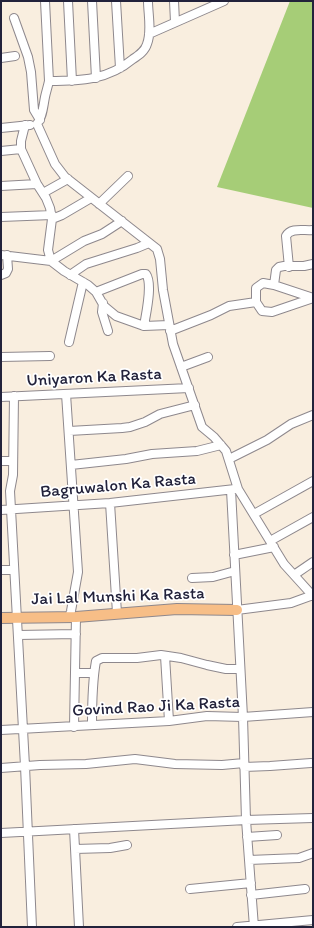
<!DOCTYPE html>
<html>
<head>
<meta charset="utf-8">
<style>
  body { margin:0 }
  #map { position:relative; width:314px; height:928px; overflow:hidden; background:#f9eedf; font-family:Itim,sans-serif }
  canvas { display:block }
  .frame { position:absolute; inset:0; border:2px solid #22223b; pointer-events:none }
</style>
</head>
<body>
<div id="map">
<canvas width="314" height="928"></canvas>
<div class="frame"></div>
</div>
<script>
const g = document.querySelector('canvas').getContext('2d');
g.lineJoin = 'round';
function paint(path, color) {
  g.fillStyle = color;
  g.fill(path, 'evenodd');
}
function stroke(path, color, width, dash) {
  g.strokeStyle = color;
  g.lineWidth = width;
  g.lineCap = dash ? 'butt' : 'round';
  g.setLineDash(dash || []);
  g.stroke(path);
}
function write(font, color, halo, rows, align = 'center') {
  g.font = font + ' Itim,sans-serif';
  g.lineWidth = 3.5;
  g.setLineDash([]);
  g.textBaseline = 'middle';
  g.strokeStyle = halo;
  g.fillStyle = color;
  for (const [text, x, y, turn = 0] of rows) {
    g.save();
    g.translate(x, y);
    g.rotate((+turn || 0) * Math.PI / 180);
    g.textAlign = isNaN(turn) ? turn : align;
    if (halo) g.strokeText(text, 0, 0);
    g.fillText(text, 0, 0);
    g.restore();
  }
}
paint(new Path2D(`
  M290,1H313V208L217,187Z`), '#a6cd77');
const minor = new Path2D(`
  M45,1L49,81
  M68,1L72,81
  M92,1L96,78
  M116,1L120,68
  M174,1L175,22
  M14,18L28,57L31,72L34,110L40,120
  M149,34L224,1
  M1,58L15,56
  M37,124L55,164L65,177L157,249L160,259L163,290L173,344L202,427L214,437L226,451L238,489L284,564L313,596
  M37,124C43,116 43,107 45,97C46,92 48,86 49,81C81,81 108,80 133,59C139,55 145,51 147,44C152,31 148,14 148,1
  M25,125L21,141V149L37,184L46,198L50,208L52,219L48,250L51,261L64,271L88,285L96,292L104,306L116,316L144,326L169,325
  M1,128L30,125
  M1,151L21,149
  M1,186L37,184
  M43,193L68,179
  M99,204L128,176
  M1,217L52,215
  M52,219L62,215L91,198
  M1,255L51,261L84,241L102,234L122,221
  M289,267L286,236C291,227 304,231 313,230
  M1,275L6,273L8,269L7,255
  M70,275L86,264L137,248L149,243
  M274,285L276,270L279,267L284,266H304L313,264
  M96,292L142,274H146C153,284 146,313 144,326
  M256,302V288L263,283L274,285L313,298
  M103,303L102,312L108,331
  M170,331L211,315L229,306L256,302L262,311L272,312L313,298
  M69,342L83,282
  M1,357L50,356
  M181,367L208,357
  M66,394L78,572L71,611L69,618
  M14,396L13,475L10,491L25,766L32,927
  M1,397L189,388
  M69,431L122,428L130,427L145,422L160,414L195,405
  M229,459L267,440L291,424L313,415
  M1,461H13
  M71,465L126,459L152,454L197,451L221,445
  M231,490L243,717L246,820L254,927
  M110,503L117,613
  M1,510L110,503L235,489
  M254,514L313,481
  M270,541L313,517
  M234,555L274,547
  M1,570H14
  M294,575L313,562
  M192,578L213,577L235,571
  M237,610L291,603L313,595
  M18,635L76,634
  M165,656L169,721
  M75,673H94
  M92,725C92,704 92,683 96,661L102,658H137L161,655L181,658L207,665L226,669H240
  M74,727L76,617
  M1,730L169,721L207,716L243,717L313,712
  M244,767L270,766L311,763
  M1,768L40,765L86,764L135,759L175,764L222,765L244,763
  M74,829L79,927
  M1,833L246,820L313,818
  M247,837L277,835
  M75,849L110,848L127,845
  M249,860L299,858L313,853
  M190,889L251,883
  M251,895L305,889
  M237,927L313,920`);
const major = new Path2D(`
  M1,618L76,617L177,609L237,610`);
stroke(minor, '#8e888d', 10);
stroke(major, '#8e888d', 12);
stroke(minor, '#fff', 8);
stroke(major, '#f7be87', 10);
write('17px', '#22223b', '#fff', [
  ["Uniyaron Ka Rasta",94,378,-3],
  ["Bagruwalon Ka Rasta",118,486,-5],
  ["Jai Lal Munshi Ka Rasta",118,597,-2],
  ["Govind Rao Ji Ka Rasta",156,707,-3]
]);
</script>
</body>
</html>
